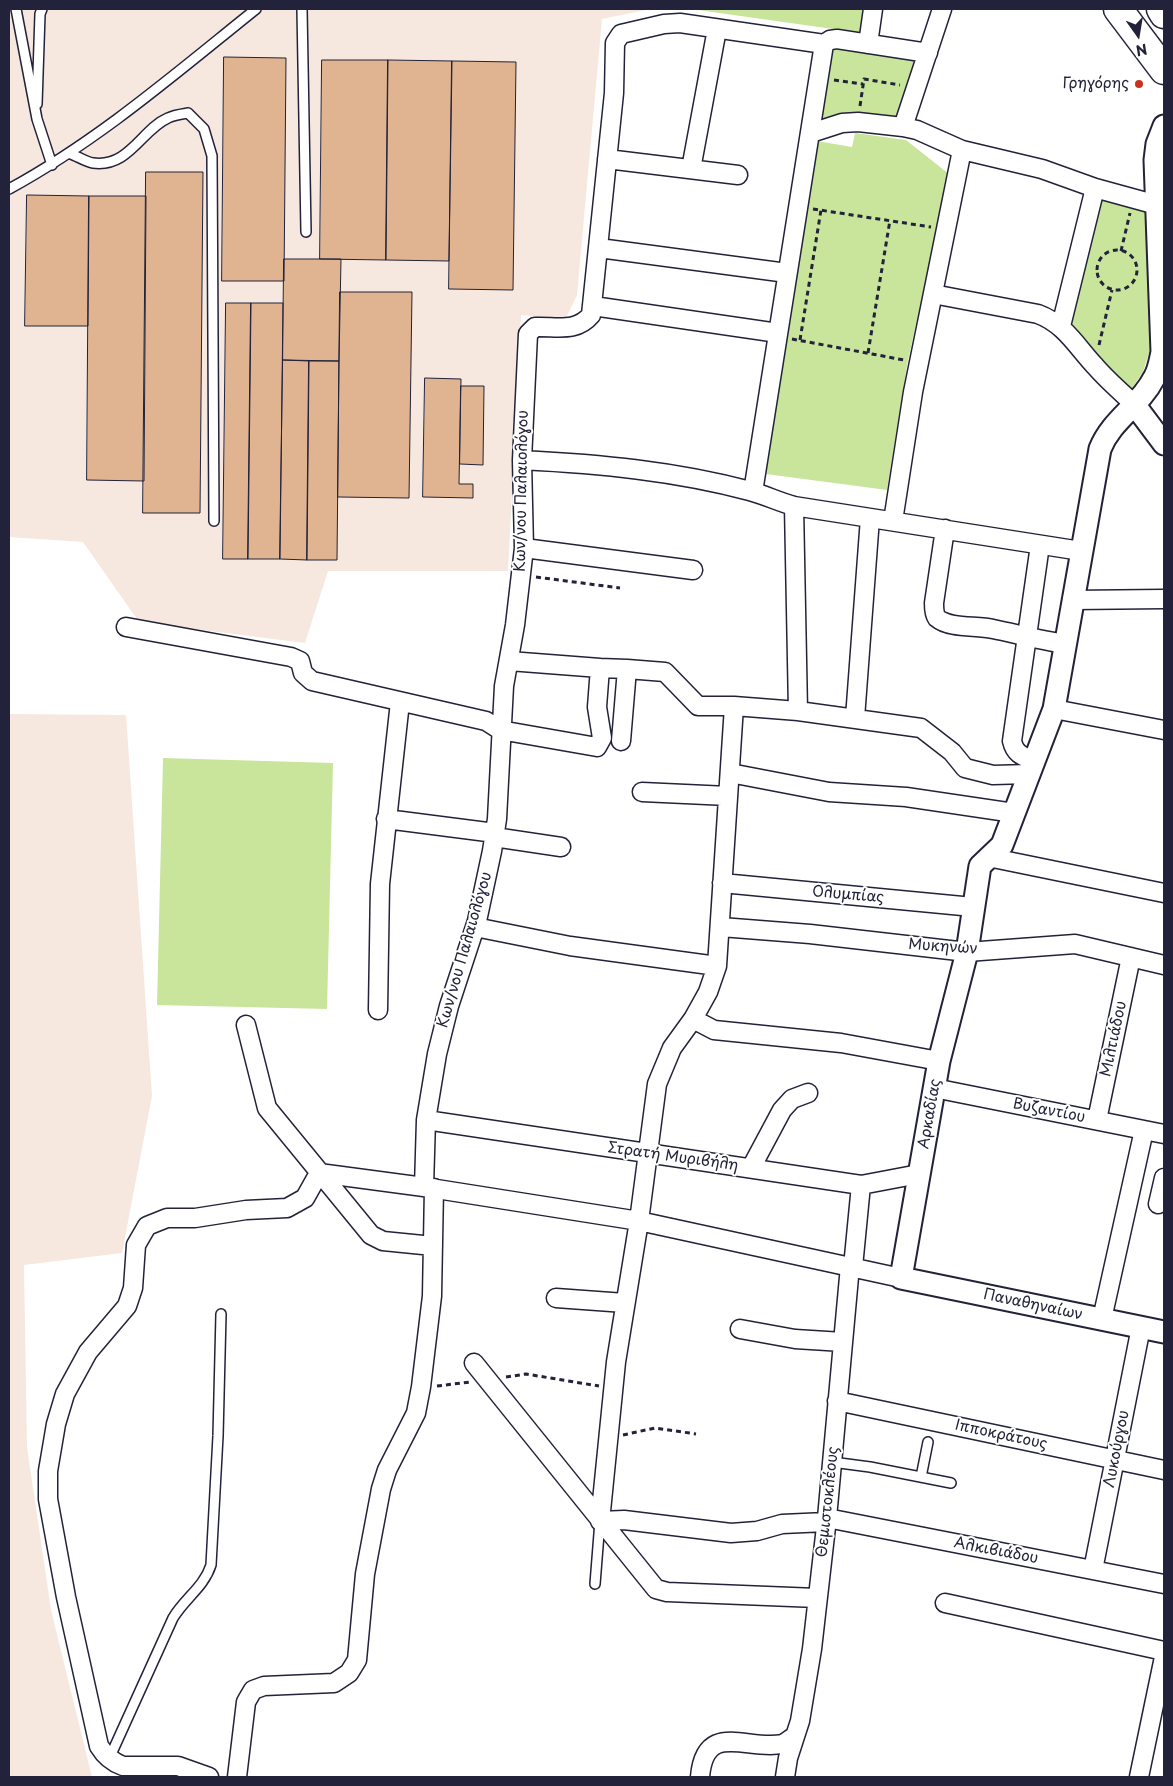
<!DOCTYPE html>
<html>
<head>
<meta charset="utf-8">
<style>
  body { margin:0 }
  #map { position:relative; width:1173px; height:1786px; overflow:hidden; background:#fff; font-family:"Playpen Sans",sans-serif }
  canvas { display:block }
  .frame { position:absolute; inset:0; border:10px solid #22223b; pointer-events:none }
  .north { position:absolute; left:1113px; top:10px; width:50px; height:50px; -webkit-text-stroke:4px #fff; paint-order:stroke; rotate:167deg; font-size:14px; font-weight:700; line-height:20px; text-align:center; color:#22223b }
  .north::after { content:''; display:block; margin:auto; width:18px; height:22px; background:#22223b; clip-path:polygon(50% 0,100% 100%,50% 72%,0 100%) }
</style>
</head>
<body>
<div id="map">
<canvas width="1173" height="1786"></canvas>
<div class="frame"></div>
<div class="north">N</div>
</div>
<script>
const g = document.querySelector('canvas').getContext('2d');
g.lineJoin = 'round';
function paint(path, color) {
  g.fillStyle = color;
  g.fill(path, 'evenodd');
}
function stroke(path, color, width, dash) {
  g.strokeStyle = color;
  g.lineWidth = width;
  g.lineCap = dash ? 'butt' : 'round';
  g.setLineDash(dash || []);
  g.stroke(path);
}
function write(font, color, halo, rows, align = 'center') {
  g.font = font + ' "Playpen Sans",sans-serif';
  g.lineWidth = 4;
  g.setLineDash([]);
  g.textBaseline = 'middle';
  g.strokeStyle = halo;
  g.fillStyle = color;
  for (const [text, x, y, turn = 0] of rows) {
    g.save();
    g.translate(x, y);
    g.rotate((+turn || 0) * Math.PI / 180);
    g.textAlign = isNaN(turn) ? turn : align;
    if (halo) g.strokeText(text, 0, 0);
    g.fillText(text, 0, 0);
    g.restore();
  }
}
paint(new Path2D(`
  M9,9H651L602,19L577,295L565,320L521,315L508,571H328L305,643L139,622L83,542L9,537Z
  M9,714L126,715L152,1096L122,1253L24,1265L27,1447L51,1610L92,1777H182H9Z`), '#f6e8de');
paint(new Path2D(`
  M691,9H864L861,33Z
  M836,46L918,59L896,120L819,123L830,51Z
  M855,133L906,140L949,174L907,365L887,490L766,474L817,141L852,147Z
  M1101,200L1148,211L1152,343L1143,372L1132,388L1114,375L1069,328Z
  M163,758L333,763L327,1009L157,1005Z`), '#c9e59b');
const building = new Path2D(`
  M224,57L286,58L284,281H222Z
  M322,60H388L386,260L320,259Z
  M388,60L452,61L449,261L386,260Z
  M452,61L516,62L513,290L449,289Z
  M146,172H203L200,513H143Z
  M27,195L89,196L88,326H25Z
  M89,196H146L144,481L87,480Z
  M284,259H341L339,361L283,360Z
  M340,292H412L409,498L338,497Z
  M226,303H251L248,559H223Z
  M251,303H283L280,559H248Z
  M283,360L309,361L307,560L280,559Z
  M309,361H339L337,560H307Z
  M425,378L461,379L459,484H473V498L423,497Z
  M461,386H484L483,465L460,464Z`);
paint(building, '#e0b491');
stroke(building, '#22223b', 1);
const service = new Path2D(`
  M16,9L37,119L52,165
  M302,9L306,232
  M37,104L40,14L42,9
  M71,154C77,156 86,162 93,163C129,168 142,129 168,118C174,115 182,114 188,113L204,129L212,156L214,521
  M9,189C99,140 176,73 256,9
  M832,1462L870,1467L951,1483
  M921,1477L928,1442
  M595,1584L600,1521
  M109,1759L173,1618C185,1598 204,1587 211,1565L218,1436L221,1314`);
const minor = new Path2D(`
  M868,44L873,9
  M903,127L942,9
  M811,133L842,123L858,122L903,127L917,130L962,150L1042,169L1095,188L1157,205
  M607,159L738,175
  M691,169L717,29
  M599,248L787,273
  M933,294L1038,314C1065,324 1077,347 1095,366C1107,380 1121,392 1134,404
  M593,306L778,333
  M1061,326L1095,188
  M522,460C599,464 675,471 750,491C765,495 779,502 794,506L1081,551
  M753,492L824,44
  M794,506L798,711
  M893,521L913,392L962,150
  M945,529L934,603C934,608 934,614 937,618C950,629 977,625 993,629C1017,634 1040,640 1065,644
  M524,548L693,570
  M1072,600L1164,599
  M126,627L291,657L300,661L303,673L312,681L486,721L500,730L597,747L602,738L597,707L600,668L627,669
  M509,661L600,668
  M734,706L717,966L708,992L693,1019L672,1048L657,1084L639,1221L616,1362L600,1521L624,1520L731,1533L757,1531L782,1524L826,1522
  M1054,709L1164,730
  M855,718L870,518
  M621,741L627,669L665,672L698,706H734L798,711L921,728L952,752L965,768L993,775L1029,774
  M1034,761C1022,756 1015,754 1012,741L1040,545
  M730,773L829,792L906,797L1014,813
  M642,792L728,796
  M386,819L495,833
  M494,837L561,847
  M988,857L1164,893
  M722,883L973,907
  M475,927L570,946L717,966
  M721,927L810,934L967,952L1075,944L1164,965
  M378,1010L380,884L400,702
  M693,1019L714,1030L841,1043L939,1061
  M246,1025L267,1108L371,1235L383,1241L433,1246
  M934,1088L1164,1134
  M426,1120L861,1185L919,1174
  M1097,1120L1131,957
  M751,1168L782,1110L792,1099L808,1093
  M424,1187L426,1120L437,1054L449,1006L477,921L492,851L497,819L504,686L515,625L524,548L522,460L528,334L535,327C556,326 576,333 591,315L614,93L615,43L621,34L664,24L680,23L824,44L830,40L837,39L928,53
  M1158,1204L1164,1178
  M853,1267L861,1185
  M556,1298L625,1303
  M1102,1319L1144,1130
  M740,1329L795,1339L843,1342
  M474,1363L656,1589L667,1592L817,1598
  M837,1401L1164,1470
  M827,1518L1164,1584
  M1093,1570L1141,1327
  M945,1603L1164,1651
  M209,1777L178,1766H123C112,1762 105,1756 99,1746L66,1597L48,1499V1471L56,1424L65,1394L88,1352L127,1306L133,1288L136,1245L147,1226L167,1218H195L246,1210L287,1208L305,1198L319,1173L424,1187L639,1221L901,1278
  M237,1777L246,1702L253,1690L264,1686L334,1683L349,1673L357,1660L365,1574L381,1489L387,1470L416,1413L421,1387L432,1296L434,1188
  M700,1777C705,1720 747,1751 782,1744C786,1743 791,1738 795,1736
  M785,1777L788,1758L800,1721L812,1649L827,1518L850,1266
  M1139,1777L1164,1657`);
const tertiary = new Path2D(`
  M1164,126L1157,144L1155,160L1162,352C1160,361 1159,370 1154,378C1140,406 1112,419 1100,449L1054,709L1002,845L980,866L967,952L939,1061L901,1278L1164,1332
  M1134,404L1164,444`);
const trunk = new Path2D(`
  M1118,9L1164,70
  M1161,9L1164,14`);
stroke(service, '#22223b', 12);
stroke(minor, '#22223b', 21);
stroke(tertiary, '#22223b', 25);
stroke(trunk, '#22223b', 31);
stroke(new Path2D(`
  M834,80L863,84
  M860,106L864,79L900,85
  M813,209L931,227
  M1097 270a20 20 0 1 1 40 0a20 20 0 1 1-40 0Z
  M1121,251L1130,213
  M792,339L904,360
  M800,340L821,210
  M1099,345L1112,290
  M868,353L890,220
  M536,577L620,588
  M506,1377L526,1374L599,1386
  M437,1386L470,1382
  M623,1435L655,1428L696,1434`), '#22223b', 3, [5, 4]);
stroke(service, '#fff', 9);
stroke(minor, '#fff', 18);
stroke(tertiary, '#fff', 21);
stroke(trunk, '#fff', 28);
for (const [x, y, r, color] of [
  [1139,84,5,"#c8321e"]
]) {
  const dot = new Path2D();
  dot.arc(x, y, r, 0, 2 * Math.PI);
  g.fillStyle = color;
  g.fill(dot);
  stroke(dot, '#fff', 2);
}
write('15px', '#22223b', '#fff', [
  ["Γρηγόρης",1129,84]
], 'right');
write('15px', '#22223b', '#fff', [
  ["Κων/νου Παλαιολόγου",522,491,-89],
  ["Ολυμπίας",848,895,5],
  ["Μυκηνών",943,947,4],
  ["Κων/νου Παλαιολόγου",465,950,-74],
  ["Μιλτιάδου",1114,1039,-78],
  ["Βυζαντίου",1049,1111,11],
  ["Αρκαδίας",930,1114,-80],
  ["Στρατή Μυριβήλη",673,1157,8],
  ["Παναθηναίων",1033,1305,12],
  ["Ιπποκράτους",1001,1435,12],
  ["Λυκούργου",1117,1449,-79],
  ["Θεμιστοκλέους",828,1502,-84],
  ["Αλκιβιάδου",996,1551,11]
]);
</script>
</body>
</html>
